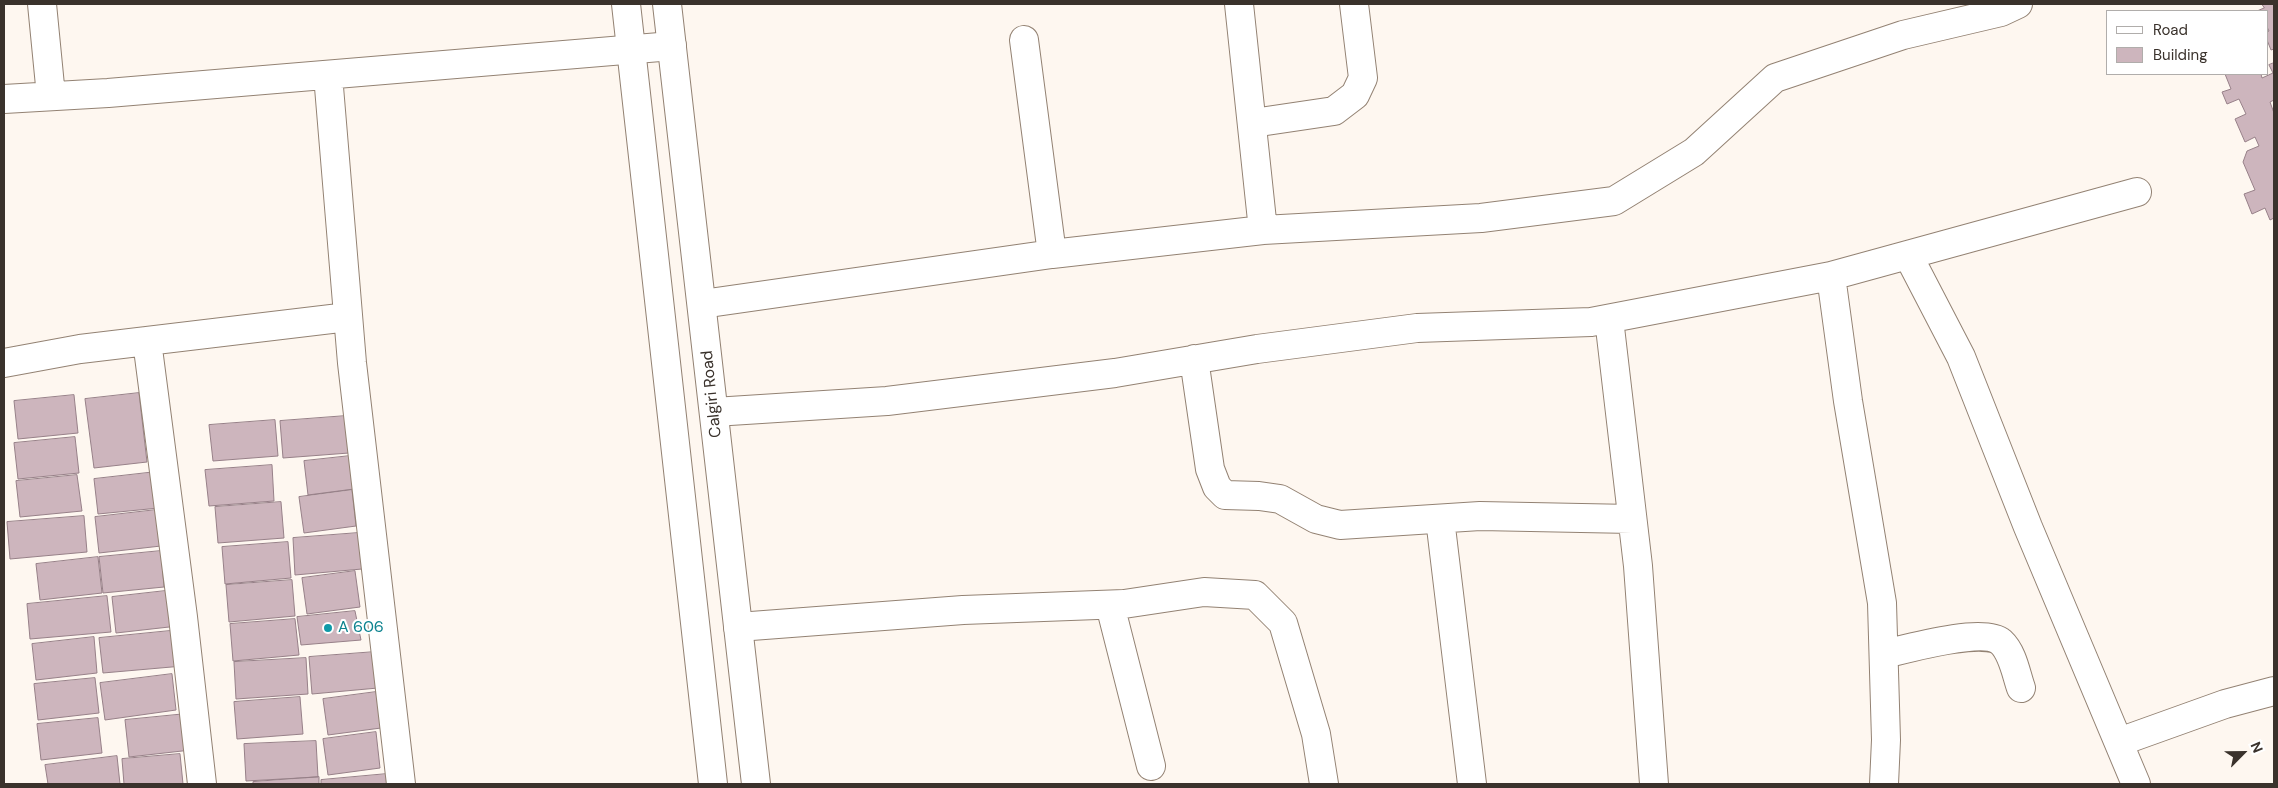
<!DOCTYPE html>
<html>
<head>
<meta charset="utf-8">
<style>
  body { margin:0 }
  #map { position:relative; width:2278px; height:788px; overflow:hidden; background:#fef7f0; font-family:"DM Sans",sans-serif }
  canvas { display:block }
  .frame { position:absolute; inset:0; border:5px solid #3a322c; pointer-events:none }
  .legend { position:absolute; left:2106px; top:10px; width:162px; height:65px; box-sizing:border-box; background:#fff; border:1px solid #b0adab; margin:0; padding:6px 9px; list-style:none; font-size:15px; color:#3a322c }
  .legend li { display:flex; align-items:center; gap:10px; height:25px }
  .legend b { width:25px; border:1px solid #b0adab }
  .north { position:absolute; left:2218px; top:728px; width:50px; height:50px; -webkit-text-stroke:4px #fff; paint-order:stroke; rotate:67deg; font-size:14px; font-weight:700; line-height:20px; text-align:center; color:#3a322c }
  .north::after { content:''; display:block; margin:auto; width:18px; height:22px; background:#3a322c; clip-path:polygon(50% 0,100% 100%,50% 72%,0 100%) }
</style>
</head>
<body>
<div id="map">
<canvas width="2278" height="788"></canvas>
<div class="frame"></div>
<ul class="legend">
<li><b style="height:6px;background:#fff"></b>Road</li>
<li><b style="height:14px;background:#cdb5bd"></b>Building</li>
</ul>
<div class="north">N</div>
</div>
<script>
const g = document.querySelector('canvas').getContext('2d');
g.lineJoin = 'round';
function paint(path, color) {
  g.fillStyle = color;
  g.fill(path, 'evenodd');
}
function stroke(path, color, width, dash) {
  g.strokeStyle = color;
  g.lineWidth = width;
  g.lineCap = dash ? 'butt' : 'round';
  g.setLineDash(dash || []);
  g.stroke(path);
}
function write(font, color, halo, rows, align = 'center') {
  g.font = font + ' "DM Sans",sans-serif';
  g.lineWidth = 4;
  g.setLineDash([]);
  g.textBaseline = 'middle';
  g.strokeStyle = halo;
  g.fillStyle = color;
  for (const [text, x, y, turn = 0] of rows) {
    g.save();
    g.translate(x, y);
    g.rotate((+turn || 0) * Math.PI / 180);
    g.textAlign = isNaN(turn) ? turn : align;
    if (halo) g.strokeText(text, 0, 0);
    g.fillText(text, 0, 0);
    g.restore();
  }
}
const building = new Path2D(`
  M2262,4H2274V49L2271,50L2267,40V32L2269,31L2267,27V11H2257L2264,8Z
  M2274,63V100L2270,102L2274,113V218L2270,220L2265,208L2252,214L2244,194L2255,190L2243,162L2247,151L2259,146L2255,137L2245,142L2235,119L2246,114L2239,99L2227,104L2222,92L2231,89L2225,74H2261L2262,78L2273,73L2269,65Z
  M139,393L147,462L94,468L85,399Z
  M74,395L78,433L18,439L14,401Z
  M346,416L349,453L283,458L280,421Z
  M275,420L278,456L213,461L209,425Z
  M75,437L79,473L18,479L14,443Z
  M350,456L354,489L308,495L304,461Z
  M272,465L274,501L209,506L205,470Z
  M156,472L159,508L98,514L94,479Z
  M77,475L82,511L20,517L16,481Z
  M352,490L356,526L304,533L299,497Z
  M281,502L284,538L218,543L215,507Z
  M156,510L161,546L99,553L95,517Z
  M84,516L87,552L10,559L7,522Z
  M358,533L362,569L295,575L293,538Z
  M288,542L291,578L225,584L222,547Z
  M161,551L164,587L103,593L99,557Z
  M98,557L102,593L40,600L36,564Z
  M355,571L360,607L307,614L302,578Z
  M292,580L295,616L229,622L226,585Z
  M174,590L178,626L116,633L112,597Z
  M107,596L111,632L30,639L27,604Z
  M355,611L361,640L301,645L297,617Z
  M295,619L299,655L233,661L230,624Z
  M180,630L183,666L103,673L99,638Z
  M94,637L97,673L36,680L32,644Z
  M375,652L378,688L312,694L309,657Z
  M306,658L308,694L236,699L234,662Z
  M172,674L176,710L105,720L100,683Z
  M95,678L99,713L38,720L34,684Z
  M376,692L381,728L328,735L323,699Z
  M300,697L303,734L237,739L234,702Z
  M186,714L191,750L129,757L125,720Z
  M98,718L102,753L41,760L37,724Z
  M376,732L380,768L328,775L323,739Z
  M316,741L318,777L246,781L244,744Z
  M180,754L183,784H124L122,759Z
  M117,756L120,784H48L45,765Z
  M387,774L388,784H321V780Z
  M319,777V784H253V782Z`);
paint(building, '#cdb5bd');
stroke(building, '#978088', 1);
const minor = new Path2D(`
  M42,4L51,96
  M1239,4L1263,230
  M1024,40L1052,254
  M328,75L352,363L401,784
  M4,99L108,93L672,46
  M1253,123L1334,111L1355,95L1363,78L1354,4
  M1908,255L1961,357L2028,527L2136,784
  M1831,276L1848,401L1882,603L1886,740L1884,784
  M702,304L1052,254L1263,230L1481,218L1614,201L1694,152L1775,78L1903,35L2001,12L2018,4
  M1609,319L1638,566L1654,784
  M147,341L183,617L202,784
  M1194,359L1210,469L1217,487L1225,495L1259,496L1280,499L1316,519L1340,525L1480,516L1632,519
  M4,363L80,349L348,317
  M714,412L887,401L1115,373L1257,349L1417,328L1591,322L1831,276L2137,192
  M1440,519L1472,784
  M1110,605L1151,766
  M738,627L963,610L1124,604L1204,592L1255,595L1283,623L1316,734L1324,784
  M1884,654C1906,649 1984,627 2001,642C2013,653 2016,674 2021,688
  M2119,742L2225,704L2274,691`);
const primary = new Path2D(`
  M626,4L713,784
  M667,4L756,784`);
stroke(minor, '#938273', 30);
stroke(primary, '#938273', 30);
stroke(minor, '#fff', 28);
stroke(primary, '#fff', 28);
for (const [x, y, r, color] of [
  [328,628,5,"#0f9aa8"]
]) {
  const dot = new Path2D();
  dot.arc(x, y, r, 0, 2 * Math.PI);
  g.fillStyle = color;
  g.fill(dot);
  stroke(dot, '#fff', 2);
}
write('16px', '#3a322c', '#fff', [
  ["Calgiri Road",712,394,-96]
]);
write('16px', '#0d838f', '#fff', [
  ["A 606",338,628]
], 'left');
</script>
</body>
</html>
